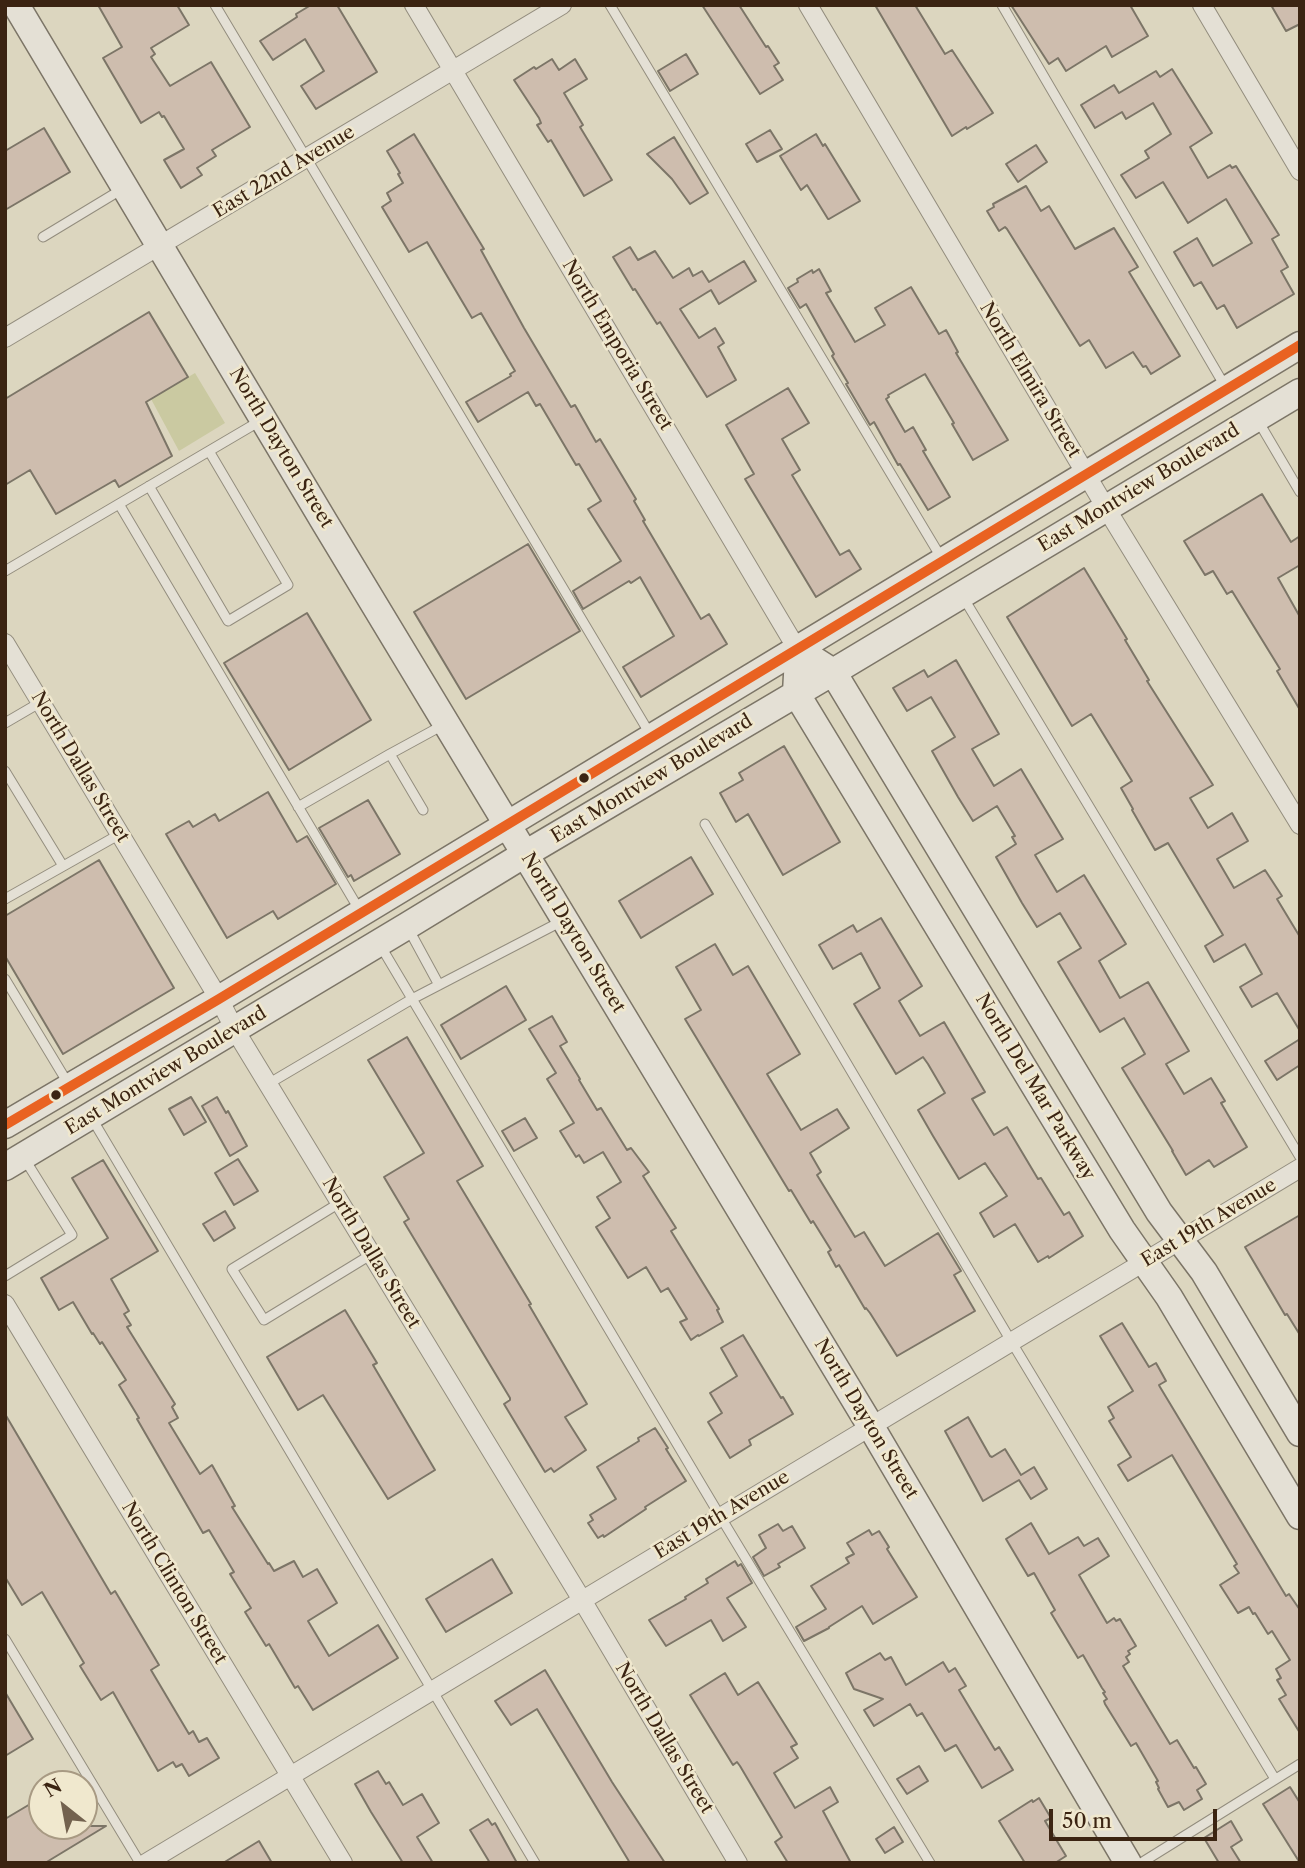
<!DOCTYPE html>
<html>
<head>
<meta charset="utf-8">
<style>
  body { margin:0 }
  #map { position:relative; width:1305px; height:1868px; overflow:hidden; background:#dcd6bf; font-family:"Libre Caslon Text",serif }
  canvas { display:block }
  .frame { position:absolute; inset:0; border:7px solid #3b2412; pointer-events:none }
  .north { position:absolute; left:28px; top:1770px; width:70px; height:70px; box-sizing:border-box; background:#f0e8ce; border:2px solid #a89a83; border-radius:50%; rotate:329deg; font-size:19px; font-weight:700; line-height:28px; text-align:center; color:#3b2412 }
  .north::after { content:''; display:block; margin:auto; width:24px; height:32px; background:#73624f; clip-path:polygon(50% 0,100% 100%,50% 72%,0 100%) }
  .scale { position:absolute; left:1049px; top:1809px; width:168px; height:32px; box-sizing:border-box; border:4px solid #3b2412; border-top:0; padding-left:9px; font-size:21px; line-height:24px; white-space:nowrap; color:#3b2412; -webkit-text-stroke:5px #f0e8ce; paint-order:stroke }
</style>
</head>
<body>
<div id="map">
<canvas width="1305" height="1868"></canvas>
<div class="frame"></div>
<div class="north">N</div>
<div class="scale">50 m</div>
</div>
<script>
const g = document.querySelector('canvas').getContext('2d');
g.lineJoin = 'round';
function paint(path, color) {
  g.fillStyle = color;
  g.fill(path, 'evenodd');
}
function stroke(path, color, width, dash) {
  g.strokeStyle = color;
  g.lineWidth = width;
  g.lineCap = dash ? 'butt' : 'round';
  g.setLineDash(dash || []);
  g.stroke(path);
}
function write(font, color, halo, rows, align = 'center') {
  g.font = font + ' "Libre Caslon Text",serif';
  g.lineWidth = 5;
  g.setLineDash([]);
  g.textBaseline = 'middle';
  g.strokeStyle = halo;
  g.fillStyle = color;
  for (const [text, x, y, turn = 0] of rows) {
    g.save();
    g.translate(x, y);
    g.rotate((+turn || 0) * Math.PI / 180);
    g.textAlign = isNaN(turn) ? turn : align;
    if (halo) g.strokeText(text, 0, 0);
    g.fillText(text, 0, 0);
    g.restore();
  }
}
paint(new Path2D(`
  M195,373L225,423L179,451L151,399Z`), '#cac9a1');
const building = new Path2D(`
  M98,5H177L189,25L151,48L155,54L151,57L170,86L211,62L250,127L212,150L216,156L197,168L202,175L181,188L164,160L184,149L164,116L162,117L159,112L141,123L103,58L122,47Z
  M311,5H337L377,72L316,109L301,86L324,71L305,39L273,60L260,41L297,17L296,14Z
  M702,5H739L766,47L768,46L779,63L774,66L783,80L760,94Z
  M875,5H915L945,54L952,50L993,113L967,129L966,127L952,136Z
  M1011,5H1130L1148,36L1112,57L1106,46L1066,71L1058,58L1049,64Z
  M1271,5H1300V24L1286,31Z
  M686,54L698,74L670,91L658,71Z
  M552,59L559,70L575,59L587,79L564,93L583,125L580,127L612,180L584,196L551,140L548,142L537,125L541,123L539,118L514,80L534,67L536,69Z
  M1172,69L1212,133L1190,147L1208,178L1230,165L1232,168L1236,166L1279,235L1272,239L1288,267L1281,271L1294,294L1237,328L1224,305L1217,309L1201,282L1194,286L1174,252L1197,238L1213,266L1252,243L1226,199L1188,223L1163,182L1136,198L1121,175L1149,158L1145,151L1171,134L1153,103L1126,119L1122,112L1095,128L1081,105L1114,85L1119,93L1156,71L1160,77Z
  M44,128L70,172L5,210V151Z
  M770,130L782,149L757,162L746,144Z
  M414,134L484,249L481,250L524,328L571,407L575,405L596,442L600,439L636,499L634,501L645,520L643,521L701,619L709,614L727,644L641,697L623,667L674,636L640,577L631,583L629,581L583,609L573,591L621,561L588,509L601,501L579,464L576,465L540,404L536,406L528,392L478,422L466,402L511,376L510,374L515,371L481,313L472,318L427,242L409,252L382,207L391,201L387,193L403,183L398,174L400,173L387,151Z
  M816,134L823,146L825,144L860,201L829,219H828L807,185L801,190L780,156Z
  M674,137L708,193L690,204L672,179L647,154Z
  M1036,145L1047,162L1018,182L1006,164Z
  M1026,186L1041,211L1049,206L1075,249L1114,228L1138,267L1129,272L1180,356L1151,374L1146,366L1143,367L1133,352L1106,368L1089,340L1080,346L1007,229L1005,227L999,231L987,211L994,207L993,204Z
  M630,247L638,260L655,251L673,278L689,268L693,276L702,271L709,282L744,261L756,281L719,304L711,290L680,309L699,338L715,328L724,343L718,347L736,380L707,397L660,322L657,324L635,289L633,290L613,257Z
  M819,269L831,291L826,293L855,342L885,325L875,308L911,287L939,334L946,330L958,352L956,353L1008,440L973,460L952,424L954,423L925,374L888,395L889,397L886,399L905,432L913,427L926,450L923,451L950,497L928,510L900,464L898,465L874,422L870,425L846,384L848,383L832,356L834,354L806,304L800,308L788,288L798,282L797,279L812,270L813,273Z
  M149,312L188,377L146,402L172,456L119,487L115,480L56,514L30,470L5,485V399Z
  M788,388L809,423L782,439L800,470L792,475L840,555L849,550L861,569L816,597L745,479L754,474L726,425Z
  M1262,494L1291,542L1300,536V565L1278,578L1300,617V710L1277,671L1280,669L1232,591L1227,594L1213,571L1205,575L1184,541Z
  M528,544L580,631L466,699L414,612Z
  M1084,568L1127,639L1125,640L1149,680L1147,681L1213,785L1190,798L1208,828L1232,813L1248,841L1217,859L1234,888L1265,870L1282,896L1277,899L1300,937V1031L1277,993L1252,1007L1240,987L1262,974L1245,944L1214,962L1205,946L1223,935L1168,843L1155,850L1132,810L1133,809L1121,788L1132,781L1091,714L1072,726L1007,617Z
  M307,613L371,720L289,770L224,663Z
  M956,660L999,734L972,749L994,786L1021,769L1063,839L1035,855L1057,892L1084,875L1126,944L1099,961L1120,998L1148,982L1189,1051L1166,1064L1184,1094L1211,1078L1225,1101L1221,1103L1247,1147L1214,1167L1209,1160L1186,1175L1172,1151H1173L1122,1068L1145,1054L1141,1047L1124,1018L1100,1032L1058,962L1081,948L1060,913L1037,927L1022,903L996,857L1016,844L1012,837L1015,836L997,806L973,821L958,797L932,751L955,737L931,697L907,711L893,688L924,670L928,677Z
  M784,746L840,842L783,875L748,814L736,822L720,793L743,780L739,773Z
  M268,792L297,842L307,836L336,884L278,919L273,911L227,938L166,834L189,821L193,827L215,814L219,821Z
  M368,800L400,854L354,881L351,875L348,877L319,828Z
  M691,857L713,894L641,938L619,901Z
  M99,860L174,988L63,1054L5,956V916Z
  M881,918L922,986L899,1001L920,1036L944,1022L985,1092L972,1099L994,1135L1007,1127L1038,1179L1041,1178L1064,1215L1069,1212L1083,1236L1049,1258L1048,1256L1038,1262L1015,1224L994,1237L980,1213L1007,1196L985,1163L959,1179L933,1136L918,1110L945,1093L928,1064L923,1057L896,1074L854,1004L880,988L861,953L833,969L819,945L853,925L857,932Z
  M715,944L733,975L748,966L800,1054L767,1074L801,1130L837,1109L849,1128L810,1153L821,1172L817,1175L855,1237L864,1232L885,1266L938,1233L961,1271L954,1275L975,1311L897,1356L870,1313L866,1308L865,1309L839,1265L836,1267L828,1252L831,1250L813,1221L811,1223L791,1190L789,1191L685,1019L701,1010L676,967Z
  M506,986L526,1020L461,1059L441,1025Z
  M552,1016L567,1042L560,1046L580,1079L579,1080L597,1110L601,1108L627,1150L631,1148L649,1172L643,1176L676,1228L671,1231L719,1309L717,1310L723,1322L699,1336L698,1335L691,1340L680,1322L687,1319L668,1288L661,1292L646,1267L628,1278L596,1227L610,1218L597,1197L621,1182L603,1152L584,1163L579,1155L576,1157L560,1131L574,1123L547,1079L556,1073L529,1029Z
  M407,1037L483,1166L457,1181L531,1304L529,1305L587,1404L565,1417L586,1450L554,1472L551,1468L545,1472L504,1404L510,1400V1398L404,1222L409,1219L384,1177L424,1153L368,1060Z
  M1300,1039V1065L1277,1080L1265,1061Z
  M191,1097L206,1122L184,1135L169,1109Z
  M217,1097L226,1113L228,1111L247,1146L230,1156L202,1106Z
  M525,1118L537,1138L514,1151L502,1131Z
  M238,1159L258,1191L234,1205L215,1173Z
  M103,1160L158,1251L111,1279L129,1311L124,1314L131,1325L127,1327L175,1404L172,1407L178,1418L169,1423L200,1474L212,1465L235,1506L232,1507L268,1564L269,1563L274,1571L294,1561L303,1577L317,1569L337,1603L308,1621L329,1656L378,1625L398,1658L313,1710L298,1686L295,1688L269,1644L266,1646L245,1612L251,1608L230,1574L234,1572L209,1530L203,1533L137,1419L139,1418L119,1385L126,1380L102,1342L100,1344L93,1333L92,1334L73,1302L59,1310L41,1278L108,1238L72,1178Z
  M225,1211L235,1228L214,1241L203,1224Z
  M1300,1215V1335L1287,1314L1285,1315L1245,1247Z
  M345,1310L377,1363L373,1365L435,1470L388,1499L323,1395L298,1410L267,1357Z
  M1122,1323L1149,1367L1156,1363L1166,1381L1159,1385L1160,1387L1286,1596L1289,1594L1300,1610V1733L1279,1699L1286,1695L1277,1680L1281,1678L1276,1669L1290,1660L1272,1631L1268,1634L1255,1613L1253,1614L1249,1607L1238,1613L1220,1585L1239,1573L1234,1566L1237,1564L1172,1455L1128,1481L1118,1465L1131,1457L1109,1421L1114,1418L1108,1407L1133,1391L1100,1336Z
  M743,1335L781,1398L783,1397L793,1414L749,1440L751,1445L730,1458L708,1422L722,1413L710,1393L737,1376L721,1348Z
  M5,1414L111,1594L115,1591L159,1665L151,1670L189,1734L193,1731L199,1742L207,1738L219,1758L189,1776L182,1764L176,1767L173,1762L158,1771L113,1692L101,1700L80,1666L84,1663L42,1592L22,1605L5,1577Z
  M968,1417L990,1456L992,1457L1005,1449L1021,1475L1034,1467L1047,1489L1031,1499L1019,1480L983,1501L945,1431Z
  M655,1428L668,1448L666,1449L686,1481L645,1507L646,1509L604,1537L603,1535L598,1538L588,1523L593,1520L590,1515L616,1499L597,1467L639,1441L638,1438Z
  M1031,1523L1049,1554L1078,1537L1084,1546L1098,1538L1109,1556L1079,1575L1107,1623L1114,1618L1116,1621L1120,1619L1136,1646L1128,1651L1130,1654L1126,1657L1129,1662L1123,1666L1170,1744L1177,1740L1194,1768L1196,1767L1206,1784L1197,1790L1202,1799L1184,1810L1179,1802L1168,1807L1158,1789L1159,1788L1156,1782L1158,1781L1136,1743L1131,1746L1105,1704L1104,1701L1107,1699L1103,1693L1105,1692L1102,1688L1083,1655L1078,1658L1051,1613L1055,1610L1034,1573L1028,1576L1006,1539Z
  M778,1524L783,1531L792,1526L805,1548L778,1564L780,1567L764,1576L753,1557L766,1548L759,1535Z
  M869,1530L872,1535L879,1531L889,1547L887,1549L917,1597L873,1624L862,1606L829,1627V1628L804,1641L796,1627L826,1609L811,1586L849,1563L846,1558L854,1554L847,1543Z
  M492,1559L512,1593L446,1632L426,1599Z
  M735,1561L738,1566L741,1564L752,1583L727,1598L746,1627L723,1641L711,1620L666,1646L649,1620L686,1599L685,1597L708,1583L706,1579Z
  M880,1653L885,1660L891,1657L906,1685L943,1662L949,1672L955,1668L966,1686L959,1690L995,1750L999,1747L1013,1770L982,1788L956,1745L945,1751L922,1713L917,1716L910,1704L874,1726L864,1710L883,1699L854,1689L846,1673Z
  M545,1670L612,1782L665,1863H630L537,1709L511,1725L495,1701Z
  M725,1673L738,1695L758,1682L797,1744L791,1747L798,1758L774,1773L795,1808L830,1787L838,1802L823,1811L851,1863H788L775,1842L782,1837L740,1766L737,1762L733,1765L690,1695Z
  M5,1692L33,1739L5,1756Z
  M919,1766L928,1781L907,1794L897,1779Z
  M378,1771L386,1784L389,1782L403,1805L422,1794L439,1823L417,1837L433,1863H403L371,1812L355,1784Z
  M1290,1787L1300,1803V1863L1263,1804Z
  M42,1797V1826H106L45,1863H5V1819Z
  M1039,1798L1051,1818L1045,1821L1066,1856L1055,1863H1025L999,1821L1032,1800L1033,1802Z
  M488,1819L492,1825L495,1823L517,1863H490L470,1830Z
  M1231,1821L1242,1840L1231,1847L1241,1863H1219L1204,1838Z
  M894,1827L903,1842L885,1853L876,1839Z
  M259,1841L272,1863H223Z`);
paint(building, '#cebdae');
stroke(building, '#7c7567', 2);
const lane = new Path2D(`
  M215,5L650,734
  M610,5L942,559
  M1002,5L1226,388
  M43,237L124,188
  M1257,419L1300,492
  M149,486L228,621L288,585L209,451
  M119,504L360,911
  M5,571L260,421
  M963,597L1300,1157
  M5,723L41,702
  M5,771L63,866
  M298,807L390,754
  M423,810L390,754L445,724
  M705,824L1011,1341L1275,1779
  M5,899L120,834
  M408,928L439,985
  M380,945L720,1516L930,1863
  M5,979L69,1085
  M268,1084L412,999L564,920
  M91,1117L535,1863
  M341,1202L232,1269L264,1320L372,1254
  M5,1276L72,1235L24,1158
  M5,1639L140,1863
  M1141,1863L1300,1764`);
const street = new Path2D(`
  M414,5L797,649
  M808,5L1106,508L1300,825
  M1202,5L1300,171
  M5,338L562,5
  M5,643L219,999L235,1030L582,1600L738,1863
  M5,1304L343,1863
  M146,1863L1300,1168`);
const secondary = new Path2D(`
  M16,5L325,523L870,1425L1128,1863
  M797,649L833,672L1159,1212L1204,1272L1300,1433
  M797,675L796,693L1122,1230L1169,1297L1300,1516
  M5,1125L219,999L1300,345
  M5,1167L407,926L525,854L833,672L1300,392`);
stroke(lane, '#938d7e', 11);
stroke(street, '#938d7e', 20);
stroke(secondary, '#7c7567', 29);
stroke(lane, '#e4e0d5', 9);
stroke(street, '#e4e0d5', 18);
stroke(secondary, '#e4e0d5', 26);
stroke(new Path2D(`
  M5,1125L219,999L1300,345`), '#e96221', 10);
for (const [x, y, r, color] of [
  [584,778,6,"#3b2412"],
  [56,1095,6,"#3b2412"]
]) {
  const dot = new Path2D();
  dot.arc(x, y, r, 0, 2 * Math.PI);
  g.fillStyle = color;
  g.fill(dot);
  stroke(dot, '#f0e8ce', 2.5);
}
write('19px', '#3b2412', '#f0e8ce', [
  ["East 22nd Avenue",284,172,-31],
  ["North Emporia Street",617,345,59],
  ["North Elmira Street",1030,380,59],
  ["North Dayton Street",281,448,59],
  ["East Montview Boulevard",1139,488,-31],
  ["North Dallas Street",80,767,59],
  ["East Montview Boulevard",652,779,-31],
  ["North Dayton Street",573,933,59],
  ["East Montview Boulevard",166,1071,-31],
  ["North Del Mar Parkway",1035,1087,59],
  ["East 19th Avenue",1209,1223,-31],
  ["North Dallas Street",371,1253,59],
  ["North Dayton Street",866,1419,59],
  ["East 19th Avenue",722,1515,-31],
  ["North Clinton Street",174,1583,59],
  ["North Dallas Street",664,1738,59]
]);
</script>
</body>
</html>
